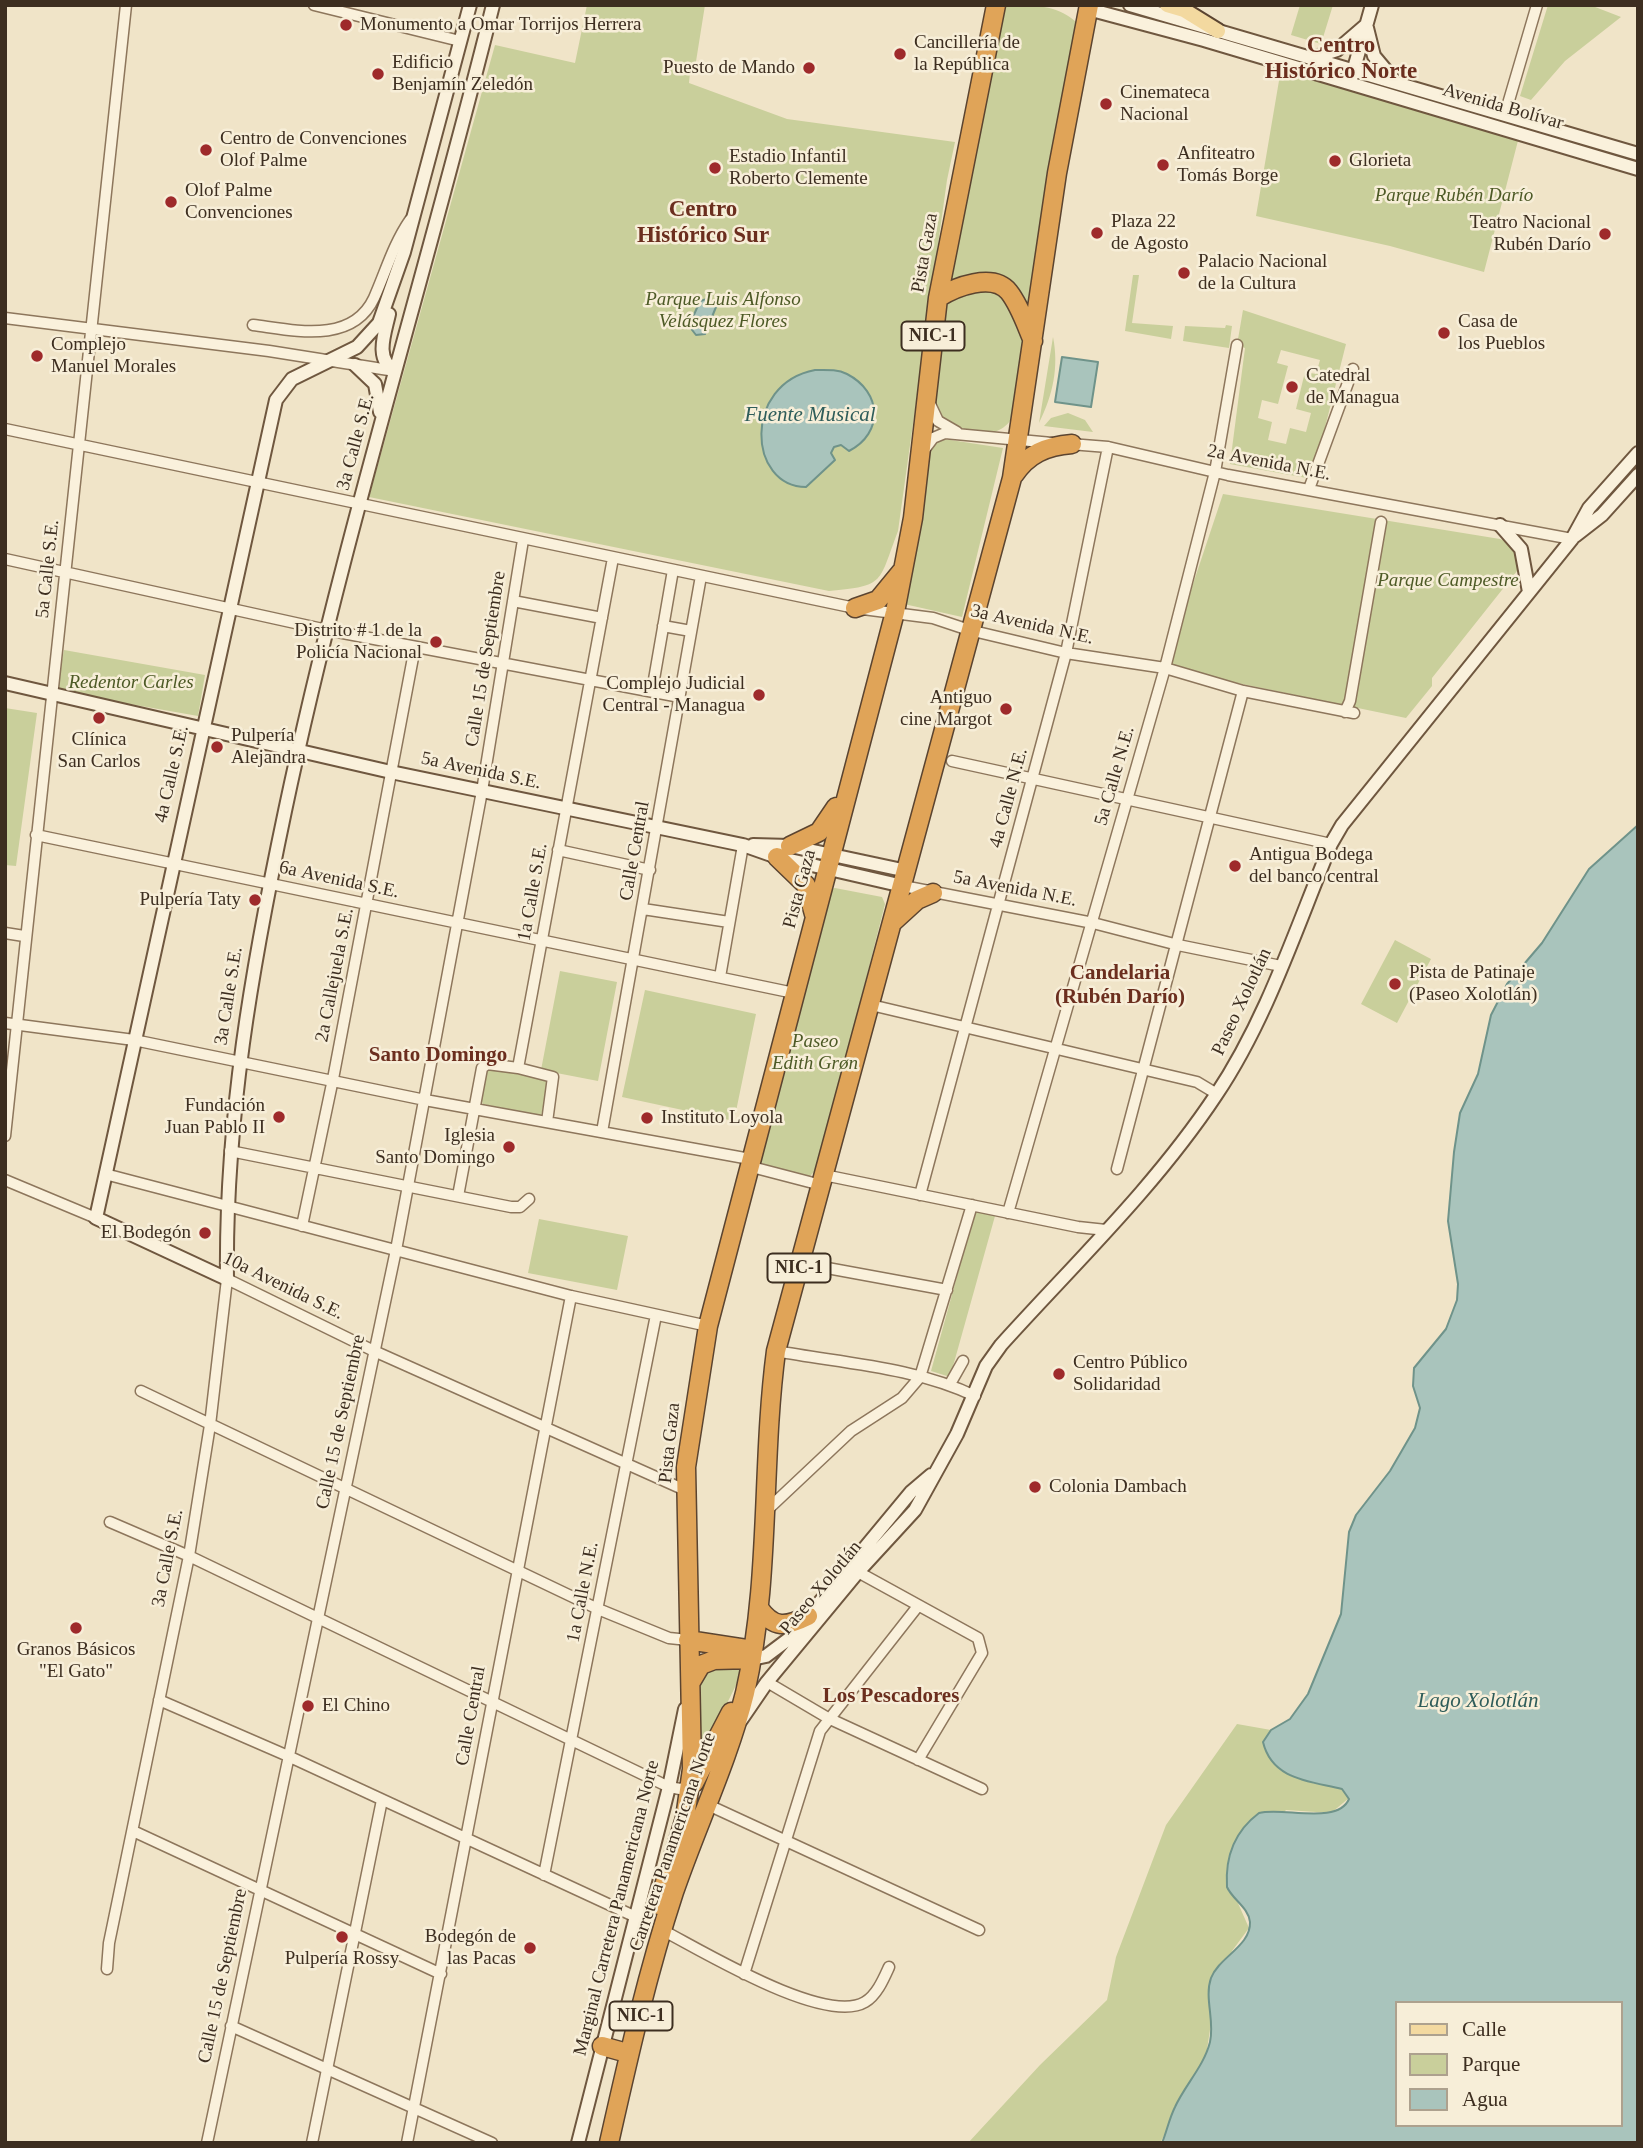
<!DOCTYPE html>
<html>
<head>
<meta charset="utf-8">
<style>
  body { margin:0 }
  #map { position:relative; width:1643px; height:2148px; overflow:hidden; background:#f0e4c8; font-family:"Times New Roman",serif }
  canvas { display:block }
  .frame { position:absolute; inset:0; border:7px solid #3d2e20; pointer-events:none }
  .legend { position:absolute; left:1395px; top:2001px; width:228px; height:126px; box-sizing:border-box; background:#f7eed8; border:2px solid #ada18e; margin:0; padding:9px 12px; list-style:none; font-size:21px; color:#3d2e20 }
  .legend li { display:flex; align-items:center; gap:14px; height:35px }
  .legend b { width:35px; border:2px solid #ada18e }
</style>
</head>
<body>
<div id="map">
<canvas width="1643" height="2148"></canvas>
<div class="frame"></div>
<ul class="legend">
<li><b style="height:9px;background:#f3d9a0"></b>Calle</li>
<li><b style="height:19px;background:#c9cf9b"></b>Parque</li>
<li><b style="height:19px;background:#a9c4bc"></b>Agua</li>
</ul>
</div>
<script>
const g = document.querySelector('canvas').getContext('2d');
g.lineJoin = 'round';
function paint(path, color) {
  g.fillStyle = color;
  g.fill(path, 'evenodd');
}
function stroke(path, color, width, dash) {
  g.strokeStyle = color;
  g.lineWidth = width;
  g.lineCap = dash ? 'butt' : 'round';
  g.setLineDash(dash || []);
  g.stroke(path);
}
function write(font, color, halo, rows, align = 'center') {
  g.font = font + ' "Times New Roman",serif';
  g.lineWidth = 5;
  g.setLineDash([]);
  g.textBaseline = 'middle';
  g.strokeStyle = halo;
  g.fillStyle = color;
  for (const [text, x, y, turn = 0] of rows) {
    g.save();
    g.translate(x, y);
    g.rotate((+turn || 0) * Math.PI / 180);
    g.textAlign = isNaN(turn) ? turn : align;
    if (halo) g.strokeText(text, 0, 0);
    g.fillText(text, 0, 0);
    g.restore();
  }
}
paint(new Path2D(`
  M587,5H705L694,74L690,73L689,83L787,119L955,142L947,180L898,531C878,583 886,586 829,591L369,497L495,45L575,63Z
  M1002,5C1028,5 1057,3 1077,23L1045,188L1015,415C1010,421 1006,427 999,430C982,439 948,431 939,413C934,405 934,395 934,386L948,295Z
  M1300,5H1333L1321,44L1291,35Z
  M1548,5H1590L1621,17L1565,61L1531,100L1520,96Z
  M1282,63L1520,133L1484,272L1390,246L1256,216Z
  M1133,275H1139L1132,323L1173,326L1171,339L1125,331Z
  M1243,310L1346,344L1312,479L1230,464L1245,348L1237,345ZM1281,350L1320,360L1316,374L1305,372L1296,409L1311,413L1306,432L1290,428L1286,444L1268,440L1272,422L1258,418L1262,400L1278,404L1288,366L1277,363Z
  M1226,325L1232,326L1229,348L1183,341L1185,326L1225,328Z
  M1053,337C1059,367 1053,395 1039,423Z
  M1068,413L1085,420L1093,432L1044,426L1051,418Z
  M944,439L1003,448L962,617L904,604L915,554L929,452L937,441Z
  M1223,494L1500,539L1512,544L1520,562L1517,571L1432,678V686L1406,718L1165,668Z
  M64,650L205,675L198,716L56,691Z
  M5,708L37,713L16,866L5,865Z
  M835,888L882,897L885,904L818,1168L810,1176L765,1165L761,1162V1151L831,889Z
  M1395,940L1431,959L1397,1023L1361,1004Z
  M560,971L617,982L598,1081L541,1070Z
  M645,990L756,1014L734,1121L622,1097Z
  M490,1069L549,1080L541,1116L483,1104C479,1095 483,1074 490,1069Z
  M975,1211L995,1216L950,1377L931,1371Z
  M539,1219L628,1236L617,1290L528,1273Z
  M743,1665V1671L697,1764L699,1678L722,1666Z
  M1237,1724L1271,1730L1263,1742L1313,1783L1342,1789L1349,1798L1331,1813L1286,1810L1226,1876L1249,1928L1232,1951L1211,2023L1206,2056L1160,2143H968L1040,2065L1107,2000L1116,1957L1166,1825Z`), '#c9cf9b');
const water = new Path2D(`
  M707,299L716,307L705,334L696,335L689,326L700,301Z
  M1062,357L1098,362L1091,407L1055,402Z
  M815,370C826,370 837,369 847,374C882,392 884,433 849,451L841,445L834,447L831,453L835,460L806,487C748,487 742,384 815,370Z
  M1638,825V2143H1162C1167,2131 1169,2119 1175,2107C1185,2085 1204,2066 1210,2042C1215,2021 1204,1998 1211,1978C1219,1957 1251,1946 1250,1922C1249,1908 1232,1899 1227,1887C1225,1857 1235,1831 1259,1813C1283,1807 1338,1825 1349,1799L1342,1789C1310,1781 1272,1780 1263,1742L1271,1730L1290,1719L1308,1694L1341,1614L1349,1532L1356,1515L1390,1471L1415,1428L1420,1408L1413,1386L1414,1368L1446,1329L1457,1300L1458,1284L1448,1221L1454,1152L1460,1113L1478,1074L1491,1015L1507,984L1542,943L1589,869ZM1396,2003H1620V2125H1396Z`);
paint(water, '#a9c4bc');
stroke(water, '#6f938a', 2);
const street = new Path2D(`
  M314,5L460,41
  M1505,114L1537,5
  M5,318L269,351L395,371
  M253,325C293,330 352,345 374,298C386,271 393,245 410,220
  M930,404L938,421L957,432
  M5,429L855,608L933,618L969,630L1066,653L1165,668L1243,691L1354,713
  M1070,444L1108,447L1228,475L1572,539
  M924,450L933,438L945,433L1052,443
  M1309,489L1353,369
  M5,559L327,630L680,697
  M513,601L602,618
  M663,626L691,631
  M652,691L673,570
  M1345,712L1350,701L1381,522
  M952,761L1331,844
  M36,835L794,993
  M558,850L650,870
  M903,886L1093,923L1178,945L1281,966
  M643,909L729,922
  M5,933L24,936
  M720,977L743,845
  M871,1005L1197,1082L1217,1094
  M5,1023L134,1040L425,1100L750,1159
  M518,1068L613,558
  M602,1132L701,576
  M5,1136L126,5
  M230,1151L511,1207H520L529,1199
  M748,1166L821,1185
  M1117,1169L1243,691
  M105,1174L571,1296L708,1326
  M824,1175L1078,1227L1106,1230
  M5,1180L96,1218
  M920,1195L1066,653L1108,447
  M458,1196L482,1068L487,1064L518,1068L553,1077L547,1122
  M1008,1213L1165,668L1215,472L1237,345
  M302,1226L333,1079L415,647
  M800,1263L947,1290
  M776,1351C841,1363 915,1367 975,1396
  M950,1384L963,1361
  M141,1391L598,1609L669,1638L688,1640
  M766,1511L851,1431L902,1398L920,1377L972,1205
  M110,1522L189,1556L669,1787L680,1789L690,1786
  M858,1572L978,1638L982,1653L918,1760
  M767,1682L828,1718L982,1789
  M159,1700L288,1756L636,1917
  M706,1804L979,1930
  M133,1831L441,1974
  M544,1875L656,1315
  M662,1930C701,1950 825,2026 865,2002C877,1995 884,1978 889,1967
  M107,1969L109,1943L189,1556L210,1425L227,1279L374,1351L685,1490
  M744,1974L820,1731L918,1606
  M231,2026L492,2143
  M207,2143L396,1250L482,791L523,540
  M312,2143L382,1800
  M407,2143L571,1296`);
const secondary = new Path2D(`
  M470,5L404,252L379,323L357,347L292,379L276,400L96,1218L227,1279C225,1120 252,967 285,811C342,540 426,275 493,5
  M1130,5L1638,154
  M1088,9L1204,40L1638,169
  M1367,28L1374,56L1395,81
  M1312,58L1337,50L1366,25
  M1351,79L1372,5
  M389,314C385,333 374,359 395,371
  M355,365L375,384L380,412
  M1500,525L1521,549L1529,592
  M1575,536L1602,515L1638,475
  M5,683L391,772L743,845L777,857L903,886
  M753,845L790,846L907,871
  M752,1659L766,1656L790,1638L911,1492L931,1475
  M741,1720L767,1682L858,1572L915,1510L957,1434L986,1366L1001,1345C1074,1264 1155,1187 1216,1095C1267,1019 1296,928 1331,844L1342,825L1572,539L1589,508L1638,453
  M578,2143L669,1787L685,1709`);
const primary = new Path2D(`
  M1167,5L1184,10L1218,31`);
const highway = new Path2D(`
  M938,298C955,287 993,272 1009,292C1020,306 1026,325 1033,341
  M1014,475C1028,454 1046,446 1072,444
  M855,608L878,600L901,572
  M790,846L819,832L836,807
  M777,857L806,885L814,914
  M894,921L917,900L933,893
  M759,1608C774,1629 786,1627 808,1616
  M688,1640L753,1650
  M691,1682L701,1665L714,1660L752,1659
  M694,1783L731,1712
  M658,1905L685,1818L692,1769L686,1467L708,1326L895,612L913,518L938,298L996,5
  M602,2046L620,2051
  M609,2143C628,2059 647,1974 674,1892C697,1825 728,1761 745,1693C771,1580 761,1465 776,1351L1012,478L1057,173L1089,5`);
stroke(street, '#8d765c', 13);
stroke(secondary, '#6f573f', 16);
stroke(primary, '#5b4430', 18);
stroke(highway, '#5b4430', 21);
stroke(street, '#faf1dc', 10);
stroke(secondary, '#faf1dc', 12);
stroke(primary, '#f3d9a0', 14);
stroke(highway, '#e0a458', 18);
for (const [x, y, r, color] of [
  [346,25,7,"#9e2a2b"],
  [900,54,7,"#9e2a2b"],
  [809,68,7,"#9e2a2b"],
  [378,74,7,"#9e2a2b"],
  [1106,104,7,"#9e2a2b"],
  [206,150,7,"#9e2a2b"],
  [1335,161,7,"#9e2a2b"],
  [1163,165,7,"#9e2a2b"],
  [715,168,7,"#9e2a2b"],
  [171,202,7,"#9e2a2b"],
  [1097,233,7,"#9e2a2b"],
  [1605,234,7,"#9e2a2b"],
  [1184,273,7,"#9e2a2b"],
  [1444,333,7,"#9e2a2b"],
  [37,356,7,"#9e2a2b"],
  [1292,387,7,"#9e2a2b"],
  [436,642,7,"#9e2a2b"],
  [759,695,7,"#9e2a2b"],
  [1006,709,7,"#9e2a2b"],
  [99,718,7,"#9e2a2b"],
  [217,747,7,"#9e2a2b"],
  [1235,866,7,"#9e2a2b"],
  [255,900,7,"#9e2a2b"],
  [1395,984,7,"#9e2a2b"],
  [279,1117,7,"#9e2a2b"],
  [647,1118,7,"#9e2a2b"],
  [509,1147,7,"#9e2a2b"],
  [205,1233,7,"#9e2a2b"],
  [1059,1374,7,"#9e2a2b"],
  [1035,1487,7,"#9e2a2b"],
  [76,1628,7,"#9e2a2b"],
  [308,1706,7,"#9e2a2b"],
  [342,1937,7,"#9e2a2b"],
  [530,1948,7,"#9e2a2b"]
]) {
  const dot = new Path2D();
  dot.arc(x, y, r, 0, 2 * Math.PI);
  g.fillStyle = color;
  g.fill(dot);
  stroke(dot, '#f7eed8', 2.5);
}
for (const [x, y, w] of [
  [933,336,63],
  [799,1268,63],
  [641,2016,63]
]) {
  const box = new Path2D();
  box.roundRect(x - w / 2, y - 14.5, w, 29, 5);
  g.fillStyle = '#f7eed8';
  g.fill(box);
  stroke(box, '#3d2e20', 2);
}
write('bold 18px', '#3d2e20', null, [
  ["NIC-1",933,336],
  ["NIC-1",799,1268],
  ["NIC-1",641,2016]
]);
write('19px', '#3d2e20', '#f7eed8', [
  ["Monumento a Omar Torrijos Herrera",360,25],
  ["Cancillería de",914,43],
  ["la República",914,65],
  ["Edificio",392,63],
  ["Benjamín Zeledón",392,85],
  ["Puesto de Mando",795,68,"right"],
  ["Cinemateca",1120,93],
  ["Nacional",1120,115],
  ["Centro de Convenciones",220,139],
  ["Olof Palme",220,161],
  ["Anfiteatro",1177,154],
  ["Tomás Borge",1177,176],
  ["Estadio Infantil",729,157],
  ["Roberto Clemente",729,179],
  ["Glorieta",1349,161],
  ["Olof Palme",185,191],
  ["Convenciones",185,213],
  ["Plaza 22",1111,222],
  ["de Agosto",1111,244],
  ["Teatro Nacional",1591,223,"right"],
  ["Rubén Darío",1591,245,"right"],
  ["Palacio Nacional",1198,262],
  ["de la Cultura",1198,284],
  ["Casa de",1458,322],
  ["los Pueblos",1458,344],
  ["Complejo",51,345],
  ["Manuel Morales",51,367],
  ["Catedral",1306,376],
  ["de Managua",1306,398],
  ["Distrito # 1 de la",422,631,"right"],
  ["Policía Nacional",422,653,"right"],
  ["Complejo Judicial",745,684,"right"],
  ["Central - Managua",745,706,"right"],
  ["Antiguo",992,698,"right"],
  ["cine Margot",992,720,"right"],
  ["Pulpería",231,736],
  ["Alejandra",231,758],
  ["Clínica",99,740,"center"],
  ["San Carlos",99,762,"center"],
  ["Antigua Bodega",1249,855],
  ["del banco central",1249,877],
  ["Pulpería Taty",241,900,"right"],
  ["Pista de Patinaje",1409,973],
  ["(Paseo Xolotlán)",1409,995],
  ["Fundación",265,1106,"right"],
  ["Juan Pablo II",265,1128,"right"],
  ["Instituto Loyola",661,1118],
  ["Iglesia",495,1136,"right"],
  ["Santo Domingo",495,1158,"right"],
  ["El Bodegón",191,1233,"right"],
  ["Centro Público",1073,1363],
  ["Solidaridad",1073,1385],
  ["Colonia Dambach",1049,1487],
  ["Granos Básicos",76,1650,"center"],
  ["\"El Gato\"",76,1672,"center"],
  ["El Chino",322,1706],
  ["Bodegón de",516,1937,"right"],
  ["las Pacas",516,1959,"right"],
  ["Pulpería Rossy",342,1959,"center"]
], 'left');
write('19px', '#3d2e20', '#f7eed8', [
  ["Avenida Bolívar",1503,107,16],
  ["Pista Gaza",925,253,-80],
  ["3a Calle S.E.",356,442,-75],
  ["2a Avenida N.E.",1269,463,11],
  ["5a Calle S.E.",48,569,-84],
  ["3a Avenida N.E.",1032,625,13],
  ["Calle 15 de Septiembre",486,659,-81],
  ["5a Avenida S.E.",481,771,12],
  ["4a Calle S.E.",172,774,-77],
  ["5a Calle N.E.",1115,776,-74],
  ["4a Calle N.E.",1009,798,-75],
  ["Calle Central",635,851,-80],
  ["6a Avenida S.E.",339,880,12],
  ["Pista Gaza",800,889,-75],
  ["5a Avenida N.E.",1015,889,11],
  ["1a Calle S.E.",533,892,-80],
  ["2a Callejuela S.E.",335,975,-79],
  ["3a Calle S.E.",229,996,-81],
  ["Paseo Xolotlán",1242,1002,-65],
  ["10a Avenida S.E.",283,1286,26],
  ["Calle 15 de Septiembre",341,1422,-78],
  ["Pista Gaza",670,1443,-84],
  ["3a Calle S.E.",168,1558,-79],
  ["Paseo Xolotlán",821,1588,-50],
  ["1a Calle N.E.",583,1592,-79],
  ["Calle Central",471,1716,-80],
  ["Carretera Panamericana Norte",673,1842,-71],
  ["Marginal Carretera Panamericana Norte",617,1908,-76],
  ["Calle 15 de Septiembre",223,1976,-78]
]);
write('italic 19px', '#4d5a26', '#f7eed8', [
  ["Parque Rubén Darío",1454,196],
  ["Parque Luis Alfonso",723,300],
  ["Velásquez Flores",723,322],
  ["Parque Campestre",1448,581],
  ["Redentor Carles",131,683],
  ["Paseo",815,1042],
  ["Edith Grøn",815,1064]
]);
write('italic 21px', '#2f5d5a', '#f7eed8', [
  ["Fuente Musical",810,415],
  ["Lago Xolotlán",1478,1701]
]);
write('bold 21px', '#6b2e1e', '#f7eed8', [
  ["Candelaria",1120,974],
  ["(Rubén Darío)",1120,998],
  ["Santo Domingo",438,1056],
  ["Los Pescadores",891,1697]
]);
write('bold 23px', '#6b2e1e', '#f7eed8', [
  ["Centro",1341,46],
  ["Histórico Norte",1341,72],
  ["Centro",703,210],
  ["Histórico Sur",703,236]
]);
</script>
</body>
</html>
